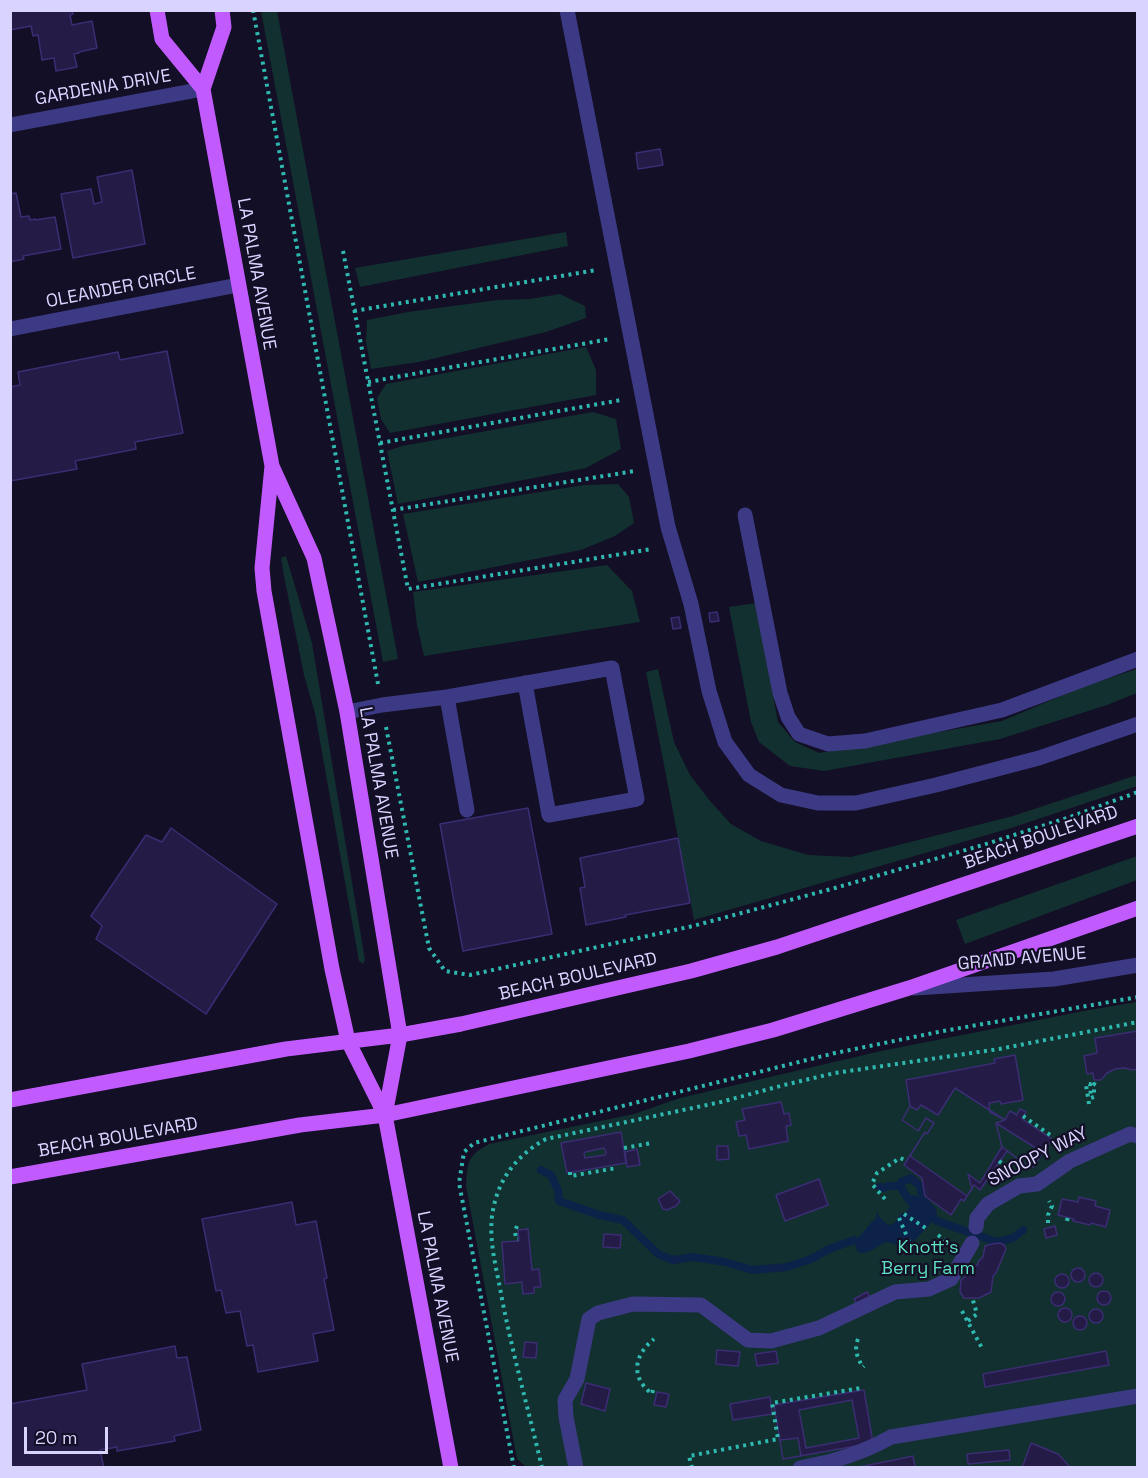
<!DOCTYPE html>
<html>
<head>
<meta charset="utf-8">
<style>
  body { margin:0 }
  #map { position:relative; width:1148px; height:1478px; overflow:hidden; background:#130f26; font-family:"Space Grotesk",sans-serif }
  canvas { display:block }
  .frame { position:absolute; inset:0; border:12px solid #d9d4ff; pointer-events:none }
  .scale { position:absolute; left:24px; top:1427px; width:84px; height:27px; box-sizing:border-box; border:3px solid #d9d4ff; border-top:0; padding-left:8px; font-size:18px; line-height:21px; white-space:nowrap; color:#d9d4ff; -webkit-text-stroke:4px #130f26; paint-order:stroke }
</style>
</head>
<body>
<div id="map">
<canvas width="1148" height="1478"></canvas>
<div class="frame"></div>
<div class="scale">20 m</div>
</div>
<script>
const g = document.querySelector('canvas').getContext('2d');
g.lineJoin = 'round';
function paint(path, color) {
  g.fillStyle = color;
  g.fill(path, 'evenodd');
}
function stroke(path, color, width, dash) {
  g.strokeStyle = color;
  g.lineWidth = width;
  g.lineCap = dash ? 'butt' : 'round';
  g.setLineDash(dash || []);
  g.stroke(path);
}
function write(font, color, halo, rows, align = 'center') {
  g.font = font + ' "Space Grotesk",sans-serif';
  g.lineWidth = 4.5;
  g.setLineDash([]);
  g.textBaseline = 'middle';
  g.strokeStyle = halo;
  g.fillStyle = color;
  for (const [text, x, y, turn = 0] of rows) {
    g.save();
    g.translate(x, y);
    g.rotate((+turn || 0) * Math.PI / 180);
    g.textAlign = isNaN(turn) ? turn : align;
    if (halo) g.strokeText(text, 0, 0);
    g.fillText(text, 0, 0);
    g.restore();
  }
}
paint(new Path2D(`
  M261,11H277L398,659L383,662Z
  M566,232L568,246L360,287L355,268Z
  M560,294L585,306L586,318L546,332L419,362L371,369L366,342L367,320L408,312L498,300L530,299Z
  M586,347L596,370V395L390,433L381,419L377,398L386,384Z
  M593,412L616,419L621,449L586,468L398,504L387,451L402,446Z
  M618,484L629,497L634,523L615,536L581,550L418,582L403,514L584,485Z
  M286,556L312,643L365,960L363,964L359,961L315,713L304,675L284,576L281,558Z
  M607,565L632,591L640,622L424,656L417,625L413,592Z
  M756,603L778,722L795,742L819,753L1002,721L1084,686L1137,669V693L1107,705L1000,739L824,771L790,766L759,742L751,722L729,607Z
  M658,669L674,742L690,775L710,801L731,824L761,841L808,855L851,857L1013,816L1137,775V786L1011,828L694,920L646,672Z
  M1137,856V880L965,944L956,920Z
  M1137,1002V1467H526L517,1459L466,1186C468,1161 467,1156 489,1144L634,1114L680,1098L881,1051L1089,1010Z`), '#12302f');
paint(new Path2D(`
  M922,1190L925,1196L936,1209L938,1223L932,1222L912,1243L900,1245L886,1242L868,1252L860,1253L857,1251L854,1240C864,1234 868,1224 876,1218L877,1212L880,1218L888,1225C895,1224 896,1222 899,1215L908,1211V1208L910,1207L905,1201L904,1197L915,1195L919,1197Z`), '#0c2248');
stroke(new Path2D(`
  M541,1170L551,1175L558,1190L559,1201L599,1215L623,1220L658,1254L673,1260L693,1257L725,1262L752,1270L787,1267L811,1259L829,1249L854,1240
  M900,1186L901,1182L911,1178L920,1186L921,1192
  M880,1187L884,1188L888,1186H900L907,1197
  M937,1221L997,1242L1013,1238L1023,1230`), '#0c2248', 8);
const building = new Path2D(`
  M10,10H72L73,14L70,15L72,25L92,21L97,48L79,52V53L74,54L77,67L56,71L54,58L42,60L38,35L33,36L31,26L10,30Z
  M660,149L663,165L638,169L636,153Z
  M132,170L145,244L73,258L61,194L91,189L94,204L102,202L97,177Z
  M16,193L21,217L29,216L30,220L35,219V220L55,217L61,249L23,256L24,259L10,262V194Z
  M167,351L183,433L135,442L136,449L75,461L77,469L10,481V387L20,385L18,372L118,352L120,360Z
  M717,612L719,621L710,622L709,613Z
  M679,617L681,628L673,629L671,618Z
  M528,808L552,934L463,951L440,824Z
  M171,828L277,904L206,1014L96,939L102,926L91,916L146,835L162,842Z
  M678,838L690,903L625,915L626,917L586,925L580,888L585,887L580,858Z
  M1138,1031V1069L1133,1070L1124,1068L1115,1069L1107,1073L1101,1080H1094L1093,1073L1087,1074L1084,1056L1097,1053L1095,1038Z
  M1015,1055L1023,1100L1001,1104L1000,1101L989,1103L990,1112L1005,1120L1010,1111L1017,1115L1020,1109L1026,1112L1022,1119L1052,1139L1033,1167L1029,1165L1028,1166L1007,1151L980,1190L974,1185L964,1201L961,1199L951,1215L925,1196L922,1178L904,1165L925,1132L927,1134L934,1123L926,1118L918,1131L902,1120L910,1106L906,1080L995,1063L994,1059Z
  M955,1088L1005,1120L996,1123L1002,1147L980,1183L968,1174L972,1189L967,1196L910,1156L925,1132L927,1134L934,1123L926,1118L918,1131L902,1120L910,1106L917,1110L921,1105L938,1115Z
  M781,1102L784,1114L789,1113L791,1125L786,1126L788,1141L749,1149L746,1135L739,1136L736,1122L745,1120L742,1109Z
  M996,1123L1039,1150L1028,1166L1002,1147Z
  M621,1132L626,1163L567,1173L561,1143Z
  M717,1146H728L729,1159L717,1160Z
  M604,1148L606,1152L605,1155L585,1158L584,1154L585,1152Z
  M637,1149L640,1165L627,1167L625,1152Z
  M819,1179L828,1205L785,1221L776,1195Z
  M670,1191L680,1201L676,1206L667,1210L663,1209L658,1199Z
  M1079,1197L1096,1201L1095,1206L1110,1210L1106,1227L1091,1223L1090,1225L1073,1221L1074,1219L1058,1215L1062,1199L1078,1202Z
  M292,1202L296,1225L316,1221L327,1278L324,1279L334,1330L313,1334L318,1361L258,1372L253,1345L247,1346L240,1311L226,1313L221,1290L216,1291L202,1219Z
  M1055,1226L1057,1235L1046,1238L1044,1229Z
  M528,1229L532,1270L539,1269L541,1287H534V1293L523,1294L522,1282L505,1284L502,1242L519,1241L518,1230Z
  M604,1234L621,1235L620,1248L603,1247Z
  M1000,1243L1004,1245L1006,1249L996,1273L993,1276L991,1292L979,1298H964L960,1292L961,1280L965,1277L971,1267L978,1265V1262L983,1257L985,1246L992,1244Z
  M1071 1275a7 7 0 1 1 14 0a7 7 0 1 1-14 0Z
  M1089 1280a7 7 0 1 1 14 0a7 7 0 1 1-14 0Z
  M1055 1281a7 7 0 1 1 14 0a7 7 0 1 1-14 0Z
  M1097 1298a7 7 0 1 1 14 0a7 7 0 1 1-14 0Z
  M1051 1299a7 7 0 1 1 14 0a7 7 0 1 1-14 0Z
  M867,1292L870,1297L857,1305L854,1299Z
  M1058 1315a7 7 0 1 1 14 0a7 7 0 1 1-14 0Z
  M1089 1316a7 7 0 1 1 14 0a7 7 0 1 1-14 0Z
  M1073 1323a7 7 0 1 1 14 0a7 7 0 1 1-14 0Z
  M525,1342L537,1343L536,1358L523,1357Z
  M175,1346L177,1358L187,1357L201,1430L174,1436L175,1441L117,1451V1447L100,1450L104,1468H10V1404L87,1390L82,1364Z
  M717,1350L740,1352L738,1366L716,1364Z
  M776,1351L778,1363L757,1366L755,1354Z
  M1106,1351L1109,1365L985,1387L983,1374Z
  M586,1383L610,1389L605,1411L581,1404Z
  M864,1390L873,1443L783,1459L774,1405Z
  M657,1392L669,1394L666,1407L654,1405Z
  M770,1397L772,1414L733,1420L730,1404Z
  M852,1400L859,1438L806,1448L799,1410Z
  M798,1438L801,1456L783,1459L780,1440Z
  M1031,1443L1058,1454L1071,1468H1022Z
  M1009,1450L1010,1460L968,1464L967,1454Z
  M913,1456L915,1468H854L894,1460Z`);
paint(building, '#241b47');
stroke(building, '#3b2d73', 1.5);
stroke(new Path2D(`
  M253,10L378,684
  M343,251L408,589L652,549
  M354,311L596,270
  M368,382L610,339
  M380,443L621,400
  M393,510L635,471
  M386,727L429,948L445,971L470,975L693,926L835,888L983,845L1070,817L1138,792
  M1089,1104L1086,1085L1090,1084L1091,1098L1094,1097V1084L1098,1086
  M1023,1116L1053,1137
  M624,1148L652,1143
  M999,1161L1004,1165
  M570,1172V1176L617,1168
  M885,1199L872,1184L877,1173L900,1158L907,1161
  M904,1214L927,1229
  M899,1218L911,1246
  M1067,1221L1068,1217
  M1048,1223V1215L1052,1206L1049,1201
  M517,1226L515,1231L516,1239H518
  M938,1235L949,1243
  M962,1311L983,1350
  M968,1321L977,1314L972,1297
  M858,1339C854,1349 857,1358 863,1367L864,1366
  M653,1390L652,1394C630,1377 634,1355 654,1339
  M514,1468L459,1183L464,1152L474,1143L835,1053L943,1031L1138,997
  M542,1468C528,1407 511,1349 500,1288C495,1263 488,1235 493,1210C499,1178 517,1155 546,1139L721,1102L784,1085L835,1073L999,1049L1138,1022
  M692,1468L689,1456L778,1439L772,1403L861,1388L862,1390`), '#2fb8b0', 4, [3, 4.5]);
stroke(new Path2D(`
  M567,10L668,527L691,604L709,691L725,742L749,775L781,795L818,803H856L936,785L1039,758L1138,724
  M745,515L780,693L788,717L799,734L828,744L865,741L1002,710L1138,659
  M447,697L467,810
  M347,712L382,705L447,697L612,668L637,799L549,815L525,683
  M832,1461C853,1455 872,1448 891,1437L1138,1396`), '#3d3a85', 15);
stroke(new Path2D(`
  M976,1227L977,1218L988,1204L1019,1186L1037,1184L1070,1161L1130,1134L1138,1136
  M576,1468L566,1417L565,1400L577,1379L589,1319L598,1313L633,1304L701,1305L748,1340L771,1341L819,1328L895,1292L929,1289L951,1279L972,1243
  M800,1468L832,1461`), '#3d3a85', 15);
stroke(new Path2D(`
  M10,125L203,89
  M10,329L238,285
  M915,988L1054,979L1138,965`), '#3d3a85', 15);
stroke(new Path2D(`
  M157,10L162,39L203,89
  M222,10L224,27L203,89L272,466L314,558L347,712L400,1035L385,1115
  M272,466L262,568L264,591L332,969L348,1041L385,1115L451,1468
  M10,1100L286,1049L400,1035L461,1024L691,971L777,947L1138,826
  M10,1177L300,1125L385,1115L689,1051L773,1030L909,988L1138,908`), '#c25bff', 15);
write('18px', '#d9d4ff', '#130f26', [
  ["GARDENIA DRIVE",103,88,-10],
  ["LA PALMA AVENUE",256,274,80],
  ["OLEANDER CIRCLE",121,288,-11],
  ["LA PALMA AVENUE",378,783,80],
  ["BEACH BOULEVARD",1041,838,-19],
  ["GRAND AVENUE",1022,959,-5],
  ["BEACH BOULEVARD",578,977,-13],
  ["BEACH BOULEVARD",118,1138,-10],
  ["SNOOPY WAY",1038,1157,-27],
  ["LA PALMA AVENUE",437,1287,79]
]);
write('18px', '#5fe0c0', '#130f26', [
  ["Knott's",928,1248],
  ["Berry Farm",928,1269]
]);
</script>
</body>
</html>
